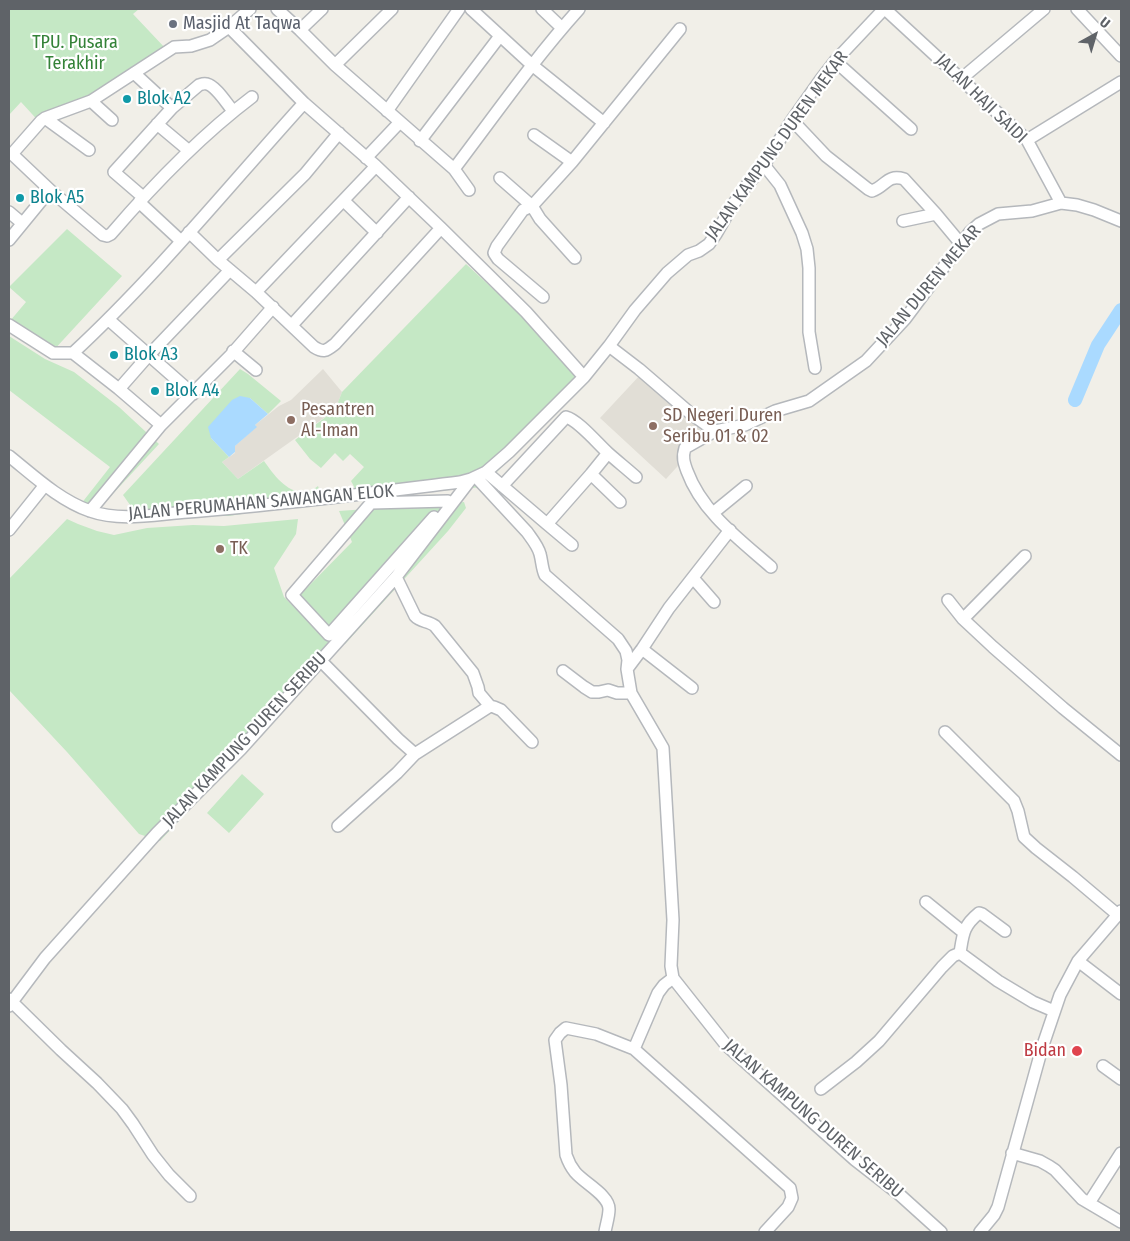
<!DOCTYPE html>
<html>
<head>
<meta charset="utf-8">
<style>
  body { margin:0 }
  #map { position:relative; width:1130px; height:1241px; overflow:hidden; background:#f1efe8; font-family:"Fira Sans Condensed",sans-serif }
  canvas { display:block }
  .frame { position:absolute; inset:0; border:10px solid #5f6368; pointer-events:none }
  .north { position:absolute; left:1070px; top:10px; width:50px; height:50px; -webkit-text-stroke:4px #fff; paint-order:stroke; rotate:39deg; font-size:14px; font-weight:700; line-height:20px; text-align:center; color:#5f6368 }
  .north::after { content:''; display:block; margin:auto; width:18px; height:22px; background:#5f6368; clip-path:polygon(50% 0,100% 100%,50% 72%,0 100%) }
</style>
</head>
<body>
<div id="map">
<canvas width="1130" height="1241"></canvas>
<div class="frame"></div>
<div class="north">U</div>
</div>
<script>
const g = document.querySelector('canvas').getContext('2d');
g.lineJoin = 'round';
function paint(path, color) {
  g.fillStyle = color;
  g.fill(path, 'evenodd');
}
function stroke(path, color, width, dash) {
  g.strokeStyle = color;
  g.lineWidth = width;
  g.lineCap = dash ? 'butt' : 'round';
  g.setLineDash(dash || []);
  g.stroke(path);
}
function write(font, color, halo, rows, align = 'center') {
  g.font = font + ' "Fira Sans Condensed",sans-serif';
  g.lineWidth = 4.5;
  g.setLineDash([]);
  g.textBaseline = 'middle';
  g.strokeStyle = halo;
  g.fillStyle = color;
  for (const [text, x, y, turn = 0] of rows) {
    g.save();
    g.translate(x, y);
    g.rotate((+turn || 0) * Math.PI / 180);
    g.textAlign = isNaN(turn) ? turn : align;
    if (halo) g.strokeText(text, 0, 0);
    g.fillText(text, 0, 0);
    g.restore();
  }
}
paint(new Path2D(`
  M323,369L342,392L335,410L238,479L222,462L235,453V446L256,427L255,425L279,406L291,400Z
  M641,374L706,435L666,479L600,418Z`), '#e1ded6');
paint(new Path2D(`
  M9,9H139L133,14L166,49L43,126L21,102L9,115Z
  M67,229L122,276L52,352L10,321L26,302L9,287Z
  M466,264L528,321L582,380L483,487L360,498L351,481L364,467L350,454L343,461L335,453L321,468L310,459L295,440L335,410L342,392Z
  M9,336L45,359L74,372L119,407L159,444L96,512L89,517L77,509L110,467L9,390Z
  M240,369L248,374L281,401L268,414L250,398L211,438L229,457L222,462L238,479L264,461C274,475 288,495 308,492C311,491 315,488 318,486L323,501L229,516H197L142,522L123,495Z
  M464,502L466,508L448,531L345,644L297,598L352,542L339,511Z
  M67,519L78,524L97,531L114,535L147,528L193,525L224,526L298,519L296,534L274,568L284,597L338,650L160,841L139,834L67,752L9,690V579Z
  M242,774L264,794L229,833L207,813Z`), '#c5e8c5');
paint(new Path2D(`
  M240,396L250,398L268,414L255,425L257,427L235,446V452L229,457L211,438L208,427L232,400Z`), '#aadaff');
stroke(new Path2D(`
  M1075,400L1098,345L1121,310`), '#aadaff', 14);
const minor = new Path2D(`
  M277,9L300,30L335,65L454,169L469,190
  M471,9L532,65L604,123
  M542,9L562,28
  M885,9L1027,140L1061,203
  M1077,9L1121,56
  M229,27L304,103L376,166L441,228L526,312L584,377
  M300,30L322,9
  M835,61L911,129
  M335,65L392,9
  M134,73L172,108
  M961,79L1044,9
  M91,101L112,120
  M387,111L459,9
  M45,118L89,150
  M792,120L826,156L868,189L872,191C886,186 887,174 904,179L936,214L961,244
  M157,124L188,150
  M534,135L572,162
  M1027,140L1121,82
  M420,141L500,36
  M366,158L400,122
  M764,165L780,185L802,233L807,249L809,268V332L815,368
  M454,169C495,115 534,59 579,9
  M500,178L532,206L523,210L497,246L494,253L498,259L543,297
  M50,190L103,235L107,236L111,234C154,184 199,137 252,97
  M143,197L114,172L172,108L199,85C202,84 204,83 207,84C216,86 227,104 233,111
  M344,201L377,233
  M139,202L181,241
  M9,212L22,223
  M903,221L936,214
  M189,232L218,260L256,292L314,347C324,353 326,351 335,344L441,228
  M9,240L50,190L12,154L41,121L45,118L91,101L174,47L191,46L210,40L229,27L250,9
  M575,258L540,219L532,206L572,162L680,29
  M218,260L305,174L339,133
  M256,292L376,166
  M109,320L193,394
  M9,325L53,353H73L119,389L161,425
  M292,325L409,197
  M609,346L635,310L667,273L688,255L699,251L709,244L716,234L732,206L747,185L764,165L792,120L821,79L835,61L884,9
  M233,351L256,370
  M73,353C156,276 228,187 304,103
  M119,389L148,356L230,270
  M9,456C34,476 59,500 90,511C121,522 157,514 188,512C279,505 370,493 460,482L471,479
  M486,472L547,524L591,474L608,453
  M591,474L620,502
  M476,477L527,532C532,539 538,546 540,554C542,561 542,569 545,575L618,639L626,651L628,660L627,669L631,693L663,748L673,920L671,966L673,978L726,1045L855,1160L900,1195L941,1232
  M502,486L566,417C578,420 598,444 608,453C617,461 627,469 636,477
  M90,511L161,425L230,356L273,307
  M713,513L746,486
  M434,517L329,635L292,595L371,503L448,501
  M547,524L572,545
  M9,530L45,485
  M771,567C739,539 702,512 687,471C684,463 682,457 685,448L715,431L745,425L775,411L809,401L866,361L905,319L970,232L979,224L998,214L1032,211L1061,203L1077,205L1094,210L1121,221
  M396,577L415,616C420,622 429,621 435,626L473,673L478,687L479,693L490,706
  M693,578L714,602
  M948,600L963,619L993,647L1063,708L1121,755
  M963,619L1025,556
  M642,649L692,688
  M320,660L398,739L415,754L490,706L494,707L501,710L532,742
  M627,669L642,649L669,608L730,530
  M563,671L584,687L592,692H599L608,690L617,693H631
  M945,732L1014,801L1018,811L1024,837L1036,848L1073,877L1118,915
  M338,826L397,773L415,754
  M926,902L963,932
  M960,953C963,934 963,926 979,913L982,914L1005,931
  M1078,961L1121,994
  M9,999L61,1050L97,1083L122,1109L133,1124L153,1155L169,1175L190,1196
  M9,1006L45,958L157,833L241,749L396,577L471,479L486,472L509,452L584,377L609,346L639,369L690,413L715,431
  M634,1049L658,993L664,985L673,978
  M1103,1066L1121,1079
  M821,1089L856,1062L879,1041L942,967L953,956L960,953L998,981L1033,1002L1054,1011
  M1012,1153L1040,1161L1049,1166L1055,1170L1082,1199L1121,1222
  M1089,1203L1121,1153
  M605,1232C606,1225 609,1217 609,1209C609,1195 584,1183 575,1172C571,1167 568,1161 566,1155L561,1085L555,1040L560,1033L566,1028L596,1034L634,1049L790,1188L792,1198L788,1207L765,1232
  M980,1232L994,1215L998,1207L1042,1048L1060,995L1078,961L1121,911`);
stroke(minor, '#b5b8bc', 14);
stroke(minor, '#fff', 11);
for (const [x, y, r, color] of [
  [173,24,5,"#6b7280"],
  [127,99,5,"#0f9aa8"],
  [20,198,5,"#0f9aa8"],
  [114,355,5,"#0f9aa8"],
  [155,391,5,"#0f9aa8"],
  [291,420,5,"#8d6e63"],
  [653,426,5,"#8d6e63"],
  [220,549,5,"#8d6e63"],
  [1077,1051,6,"#e0444e"]
]) {
  const dot = new Path2D();
  dot.arc(x, y, r, 0, 2 * Math.PI);
  g.fillStyle = color;
  g.fill(dot);
  stroke(dot, '#fff', 2);
}
write('18px', '#5b616d', '#fff', [
  ["Masjid At Taqwa",183,24]
], 'left');
write('18px', '#348238', '#fff', [
  ["TPU. Pusara",75,43],
  ["Terakhir",75,64]
]);
write('18px', '#0d838f', '#fff', [
  ["Blok A2",137,99],
  ["Blok A5",30,198],
  ["Blok A3",124,355],
  ["Blok A4",165,391]
], 'left');
write('18px', '#5f6368', '#fff', [
  ["JALAN HAJI SAIDI",981,99,44],
  ["JALAN KAMPUNG DUREN MEKAR",777,146,-54],
  ["JALAN DUREN MEKAR",929,286,-50],
  ["JALAN PERUMAHAN SAWANGAN ELOK",261,503,-5],
  ["JALAN KAMPUNG DUREN SERIBU",245,740,-47],
  ["JALAN KAMPUNG DUREN SERIBU",813,1119,41]
]);
write('18px', '#785e54', '#fff', [
  ["Pesantren",301,410],
  ["Al-Iman",301,431],
  ["SD Negeri Duren",663,416],
  ["Seribu 01 & 02",663,437],
  ["TK",230,549]
], 'left');
write('18px', '#be3a42', '#fff', [
  ["Bidan",1066,1051]
], 'right');
</script>
</body>
</html>
